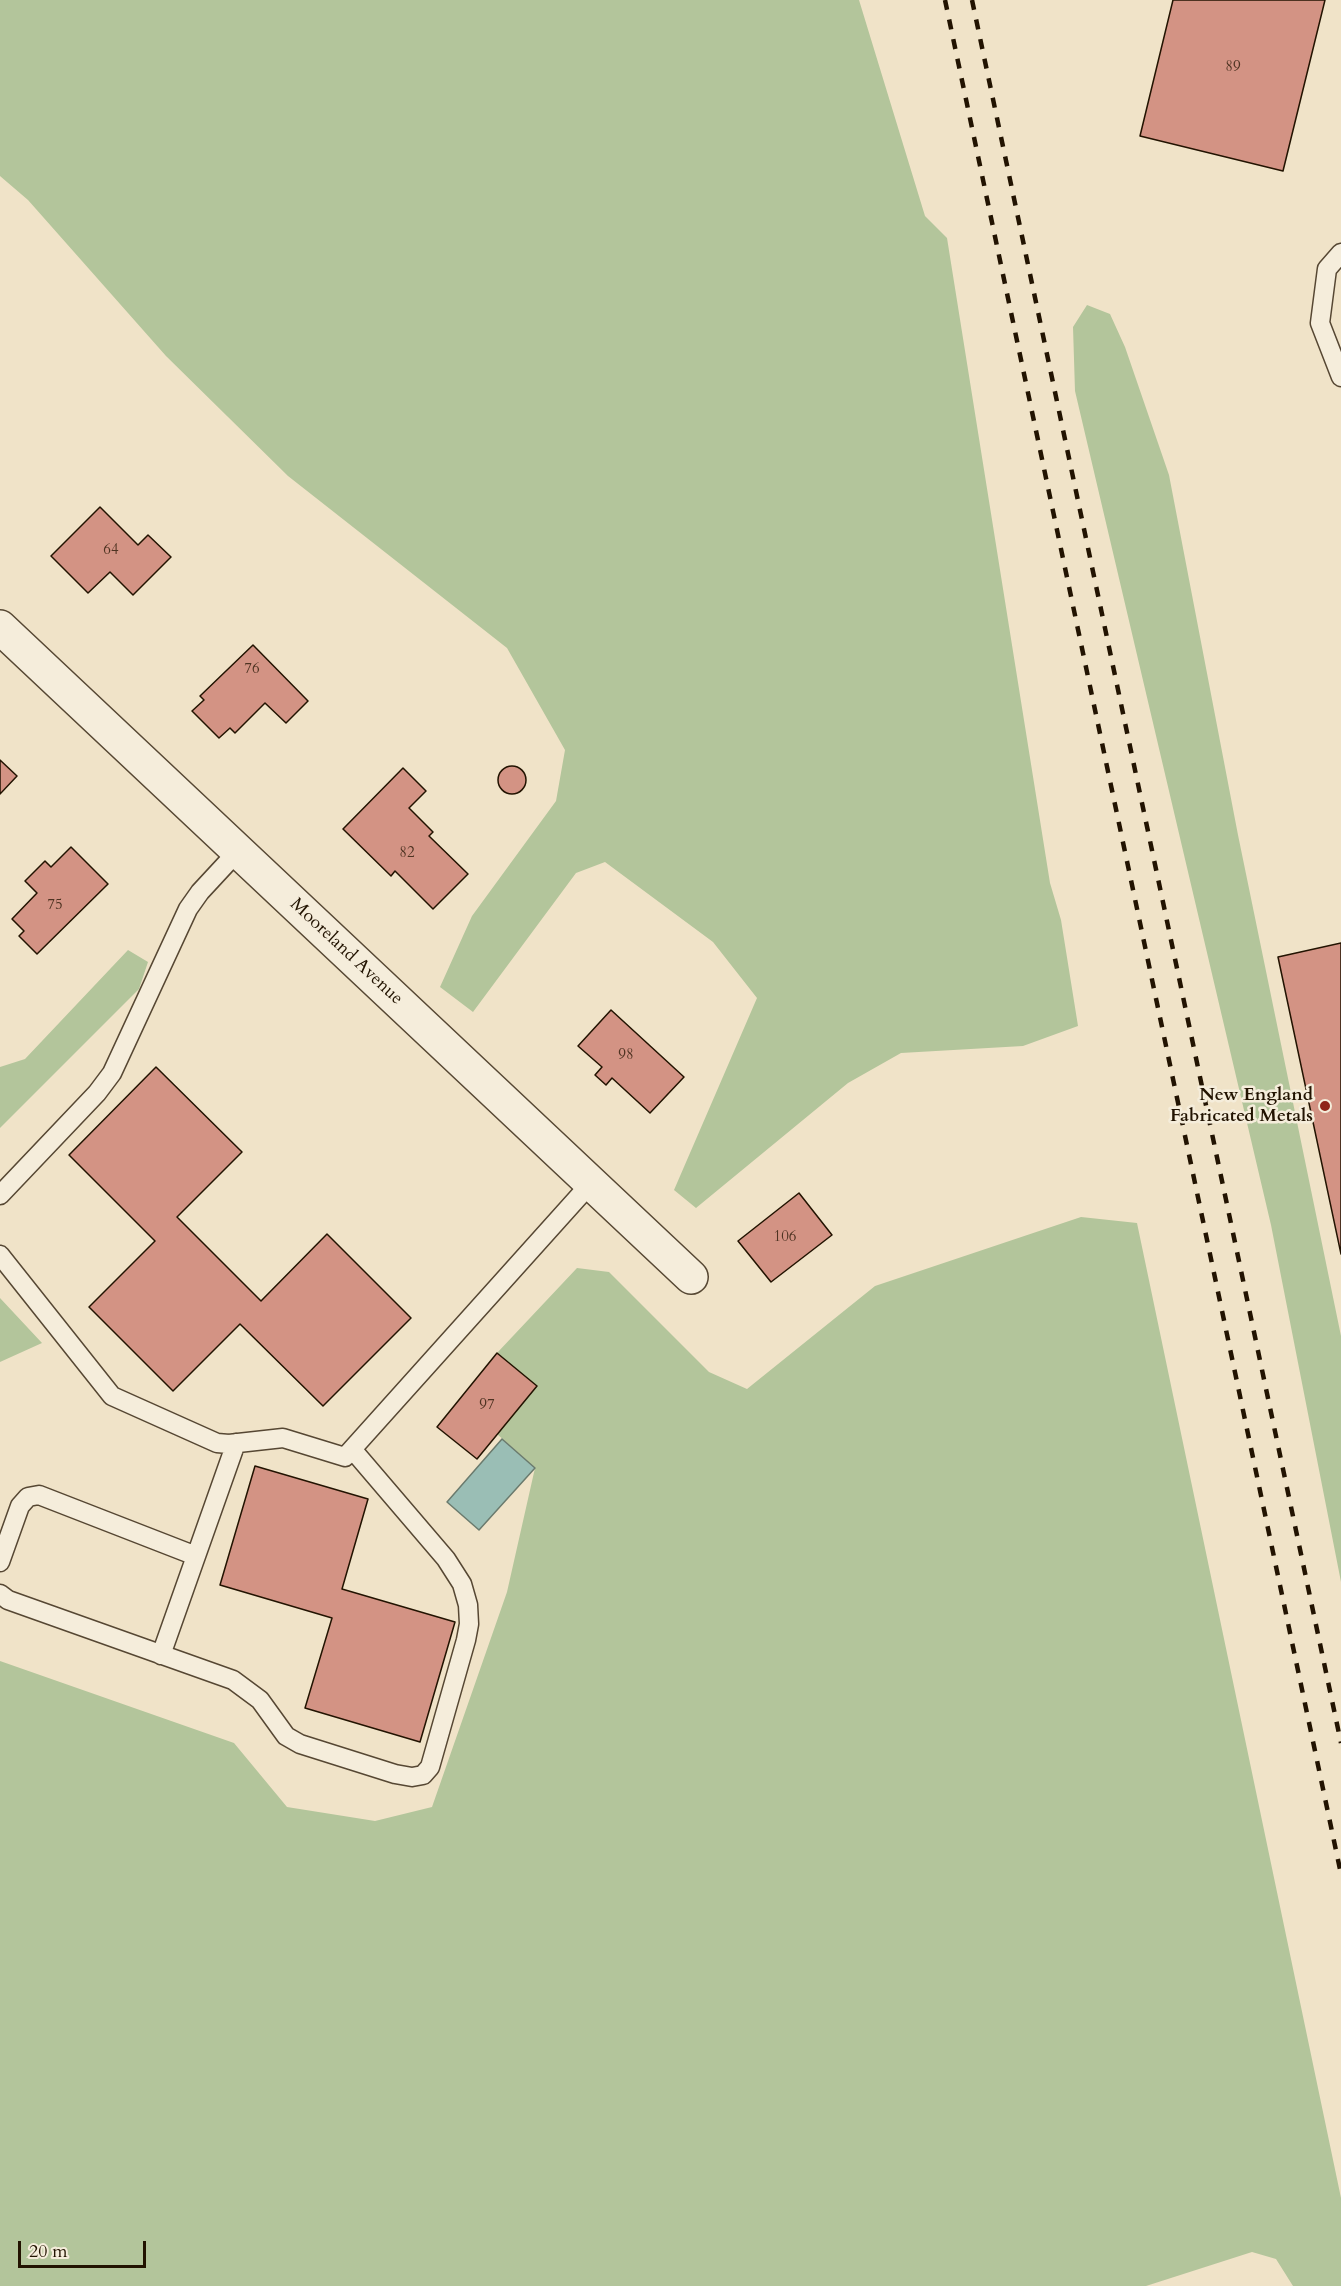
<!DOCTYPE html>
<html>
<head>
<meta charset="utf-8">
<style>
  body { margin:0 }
  #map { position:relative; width:1341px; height:2286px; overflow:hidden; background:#f0e3c8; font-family:Cardo,serif }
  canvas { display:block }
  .scale { position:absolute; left:18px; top:2241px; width:128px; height:27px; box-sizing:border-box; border:3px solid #221301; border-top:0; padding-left:8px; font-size:18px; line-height:21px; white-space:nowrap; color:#221301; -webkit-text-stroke:4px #f5eddb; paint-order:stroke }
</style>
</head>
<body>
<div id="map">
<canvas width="1341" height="2286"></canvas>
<div class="scale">20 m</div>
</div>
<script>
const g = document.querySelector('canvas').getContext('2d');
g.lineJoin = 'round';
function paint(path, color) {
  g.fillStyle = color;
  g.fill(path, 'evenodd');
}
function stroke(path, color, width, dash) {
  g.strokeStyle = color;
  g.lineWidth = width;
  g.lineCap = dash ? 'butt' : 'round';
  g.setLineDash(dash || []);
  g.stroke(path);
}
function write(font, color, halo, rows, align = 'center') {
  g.font = font + ' Cardo,serif';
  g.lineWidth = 5;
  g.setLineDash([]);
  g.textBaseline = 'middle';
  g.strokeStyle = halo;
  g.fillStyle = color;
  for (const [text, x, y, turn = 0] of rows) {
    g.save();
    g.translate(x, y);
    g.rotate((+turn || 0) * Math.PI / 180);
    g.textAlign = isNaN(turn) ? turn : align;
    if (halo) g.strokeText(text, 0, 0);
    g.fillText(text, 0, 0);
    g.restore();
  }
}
paint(new Path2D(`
  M0,0H859L925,216L947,238L1050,883L1061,920L1078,1026L1023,1046L901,1053L848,1083L696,1208L674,1190L757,998L713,942L605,862L576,873L473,1012L440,987L472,916L556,801L565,750L507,648L288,476L166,356L28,200L0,176Z
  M1087,305L1110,314L1125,347L1169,475L1238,835L1341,1336V1582L1271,1225L1075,391L1073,327Z
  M128,950L148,962L139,989L0,1128V1067L25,1059Z
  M1081,1217L1137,1223L1341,2198V2286H1293L1276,2259L1252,2252L1146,2286H0V1661L234,1743L287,1807L375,1821L432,1807L507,1592L535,1468L497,1434L537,1386L497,1353L577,1268L609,1272L709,1372L747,1389L875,1286Z
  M0,1298L42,1343L0,1362Z`), '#b3c59b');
const water = new Path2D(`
  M502,1439L535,1468L479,1530L447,1502Z`);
paint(water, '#9abeb5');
stroke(water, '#6a7a6d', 1.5);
const building = new Path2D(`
  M1173,0H1325L1283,171L1140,136Z
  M100,507L138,545L148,535L171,557L133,595L110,572L88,593L51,556Z
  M253,645L308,701L286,723L265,703L235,733L230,728L219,738L192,711L204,700L200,696Z
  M0,760L17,776L0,794Z
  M498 780a14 14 0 1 1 28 0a14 14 0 1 1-28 0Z
  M403,768L426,791L409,808L433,832L429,836L468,874L433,909L395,871L391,876L343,829Z
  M71,847L108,884L37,954L19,936L24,931L12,919L37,893L25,881L45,861L51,867Z
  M1341,943V1254L1278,957Z
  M611,1010L684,1077L650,1113L612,1078L606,1085L595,1075L602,1067L578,1046Z
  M156,1067L242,1152L177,1217L261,1301L327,1234L411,1318L323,1406L240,1324L173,1391L89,1307L155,1241L69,1155Z
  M799,1193L832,1235L771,1282L738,1241Z
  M497,1353L537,1386L477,1459L437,1427Z
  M255,1466L368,1499L342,1589L455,1622L420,1742L305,1708L332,1618L220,1585Z`);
paint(building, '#d39384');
stroke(building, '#221301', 1.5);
const service = new Path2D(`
  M1341,253L1327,269L1320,323L1341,377
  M0,1195L97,1093L112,1073L188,909L200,892L238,851
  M0,1255L112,1396L217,1443L229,1444L283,1438L345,1457L591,1183
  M0,1562L20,1506L28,1497L39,1495L196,1556
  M0,1594L8,1600L233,1680L260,1700L286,1736L300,1744L395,1774L412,1777L423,1775L430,1767L466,1640L469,1624L468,1605L462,1584L446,1559L352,1449
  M161,1655L236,1443`);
const minor = new Path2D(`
  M0,627L691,1277`);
stroke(service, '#564733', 21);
stroke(minor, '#564733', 36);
stroke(service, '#f5eddb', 18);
stroke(minor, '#f5eddb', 33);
stroke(new Path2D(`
  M945,0L1341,1874
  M972,0L1341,1743`), '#221301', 4.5, [10, 10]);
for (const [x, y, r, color] of [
  [1325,1106,6,"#8f2418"]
]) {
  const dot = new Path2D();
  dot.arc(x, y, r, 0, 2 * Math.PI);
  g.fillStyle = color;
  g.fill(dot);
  stroke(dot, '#f5eddb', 2);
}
write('15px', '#4e3322', null, [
  ["89",1233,68],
  ["64",111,551],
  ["76",252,670],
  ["82",407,854],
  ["75",55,906],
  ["98",626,1056],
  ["106",785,1238],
  ["97",487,1406]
]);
write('18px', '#221301', '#f5eddb', [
  ["Mooreland Avenue",346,952,43]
]);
write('bold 18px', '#221301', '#f5eddb', [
  ["New England",1313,1096],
  ["Fabricated Metals",1313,1117]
], 'right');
</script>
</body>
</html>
